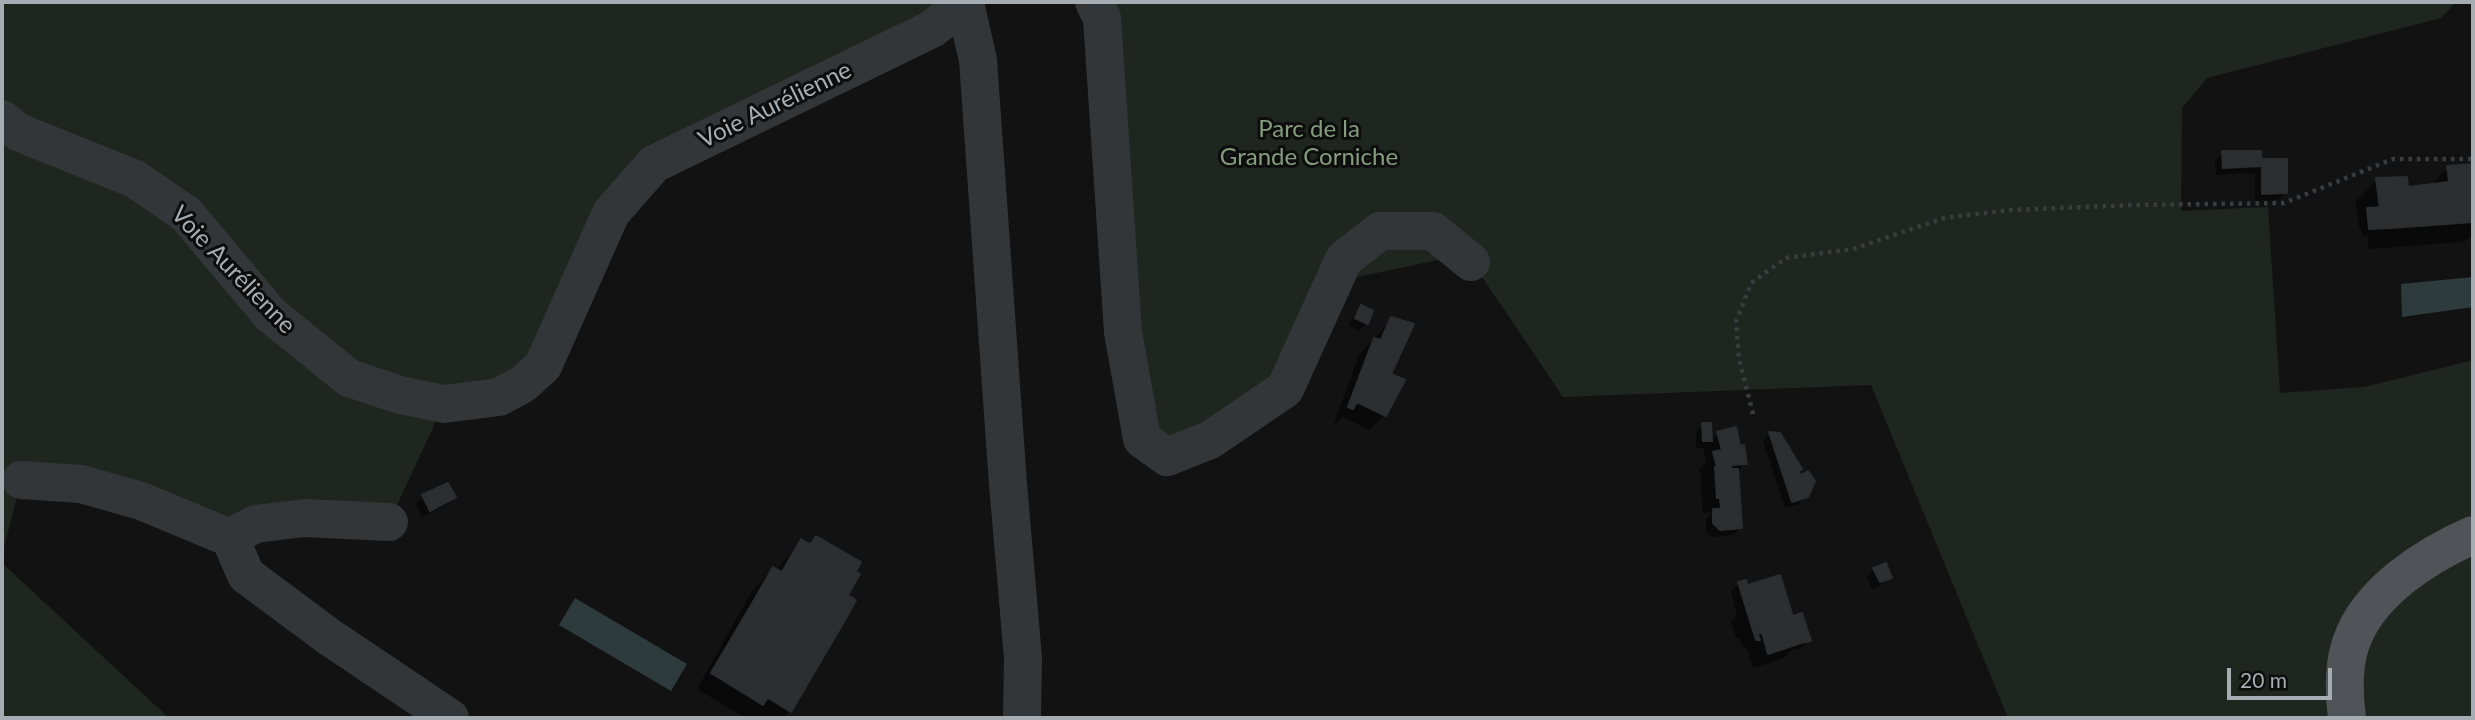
<!DOCTYPE html>
<html>
<head>
<meta charset="utf-8">
<style>
  body { margin:0 }
  #map { position:relative; width:2475px; height:720px; overflow:hidden; background:#121213; font-family:Lato,sans-serif }
  canvas { display:block }
  .frame { position:absolute; inset:0; border:4px solid #a5adb3; pointer-events:none }
  .scale { position:absolute; left:2227px; top:668px; width:105px; height:32px; box-sizing:border-box; border:4px solid #a5adb3; border-top:0; padding-left:9px; font-size:21px; line-height:24px; white-space:nowrap; color:#a5adb3; -webkit-text-stroke:5px #0d0d0e; paint-order:stroke }
</style>
</head>
<body>
<div id="map">
<canvas width="2475" height="720"></canvas>
<div class="frame"></div>
<div class="scale">20 m</div>
</div>
<script>
const g = document.querySelector('canvas').getContext('2d');
g.lineJoin = 'round';
function paint(path, color) {
  g.fillStyle = color;
  g.fill(path, 'evenodd');
}
function stroke(path, color, width, dash) {
  g.strokeStyle = color;
  g.lineWidth = width;
  g.lineCap = dash ? 'butt' : 'round';
  g.setLineDash(dash || []);
  g.stroke(path);
}
function write(font, color, halo, rows, align = 'center') {
  g.font = font + ' Lato,sans-serif';
  g.lineWidth = 6;
  g.setLineDash([]);
  g.textBaseline = 'middle';
  g.strokeStyle = halo;
  g.fillStyle = color;
  for (const [text, x, y, turn = 0] of rows) {
    g.save();
    g.translate(x, y);
    g.rotate((+turn || 0) * Math.PI / 180);
    g.textAlign = isNaN(turn) ? turn : align;
    if (halo) g.strokeText(text, 0, 0);
    g.fillText(text, 0, 0);
    g.restore();
  }
}
paint(new Path2D(`
  M2,2H966L654,164L543,366L444,404L389,522L255,524L21,480L2,556Z
  M1094,2H2456L2441,18L2207,78L2182,108L2181,211L2268,207L2280,393L2364,387L2473,360V718H2008L1871,385L1563,397L1472,262L1462,255L1333,282L1285,389L1210,440L1142,439Z
  M2,563L169,718H2Z`), '#1f261f');
paint(new Path2D(`
  M2473,277V307L2402,317L2401,284Z
  M575,598L687,664L671,691L559,625Z`), '#2e3b3d');
paint(new Path2D(`
  M2223,153L2260,160H2285L2286,193L2278,200L2255,201V173L2216,175L2215,160Z
  M2473,166V235L2463,242L2368,249V235L2362,236L2361,229H2359L2356,201L2377,180L2406,189L2430,186L2448,168Z
  M1361,308L1371,312L1366,323L1359,331L1349,326L1354,315Z
  M1392,319L1385,415L1369,430L1343,417L1336,424L1334,423L1359,355Z
  M1703,425H1709L1710,441L1718,433L1739,448L1746,463L1736,473L1741,527L1733,535L1712,537L1706,531V519L1713,512L1703,513L1700,484L1702,482L1699,469L1706,462L1703,448H1696V432Z
  M1770,434L1796,472L1807,496L1799,504L1785,508L1763,441Z
  M454,496L447,504L422,517L416,504L423,497Z
  M816,538L858,563L853,572L846,595L790,711L782,718H745L697,689L752,591L773,569L775,571L802,541L808,546Z
  M1874,569L1889,577L1882,585L1872,589L1867,577Z
  M1739,583L1747,589L1749,587L1792,620L1794,618L1809,640L1801,648L1792,650L1784,658L1753,668L1746,646L1743,648L1739,638H1736L1731,621L1737,615L1731,591Z`), '#0007');
const building = new Path2D(`
  M2222,151H2261L2262,166L2223,168Z
  M2262,159H2287V193L2262,194Z
  M2473,164V222L2390,228L2389,207L2380,208L2376,178L2407,177L2408,187L2449,182L2447,166Z
  M2389,207L2390,228L2369,229L2367,208Z
  M1361,305L1373,311L1368,324L1355,318Z
  M1391,317L1414,324L1391,374L1405,380L1386,416L1357,402L1353,409L1348,407L1349,404L1374,338L1381,340Z
  M1702,423H1711L1712,441H1703Z
  M1736,427L1740,446L1744,445L1747,464L1731,465V469H1738L1741,514L1727,515L1726,498H1717L1715,467H1717L1713,452L1722,450L1717,432Z
  M1769,432L1780,433L1802,469L1798,471L1801,475L1808,471L1815,481L1808,497L1792,502Z
  M448,483L456,497L430,511L422,495Z
  M1720,498H1726L1727,515L1741,514L1742,528L1720,530L1713,523V509H1721Z
  M816,536L861,562L856,571L811,544Z
  M801,539L860,574L848,595L856,600L845,620L836,615L800,678L808,683L791,712L768,698L771,692L731,668L762,615L750,607L773,567L782,572Z
  M1886,563L1892,578L1880,582L1873,568Z
  M1780,575L1801,643L1768,654L1762,632L1758,634L1755,623L1752,624L1745,604L1752,602L1748,585Z
  M1746,580L1752,602L1745,604L1760,640H1756L1738,582Z
  M750,607L762,615L731,668L771,692L763,705L711,673Z
  M1802,613L1811,641L1801,643L1793,616Z
  M836,615L845,620L808,683L800,678Z`);
paint(building, '#2d2e2f');
stroke(building, '#2c2d2f', 2);
stroke(new Path2D(`
  M1753,414L1739,359L1736,322L1751,283L1786,258L1853,249L1944,218L2011,210L2134,205L2284,203L2393,159H2473`), '#393d3f', 4.5, [3.5, 5]);
stroke(new Path2D(`
  M1094,2L1102,18L1123,332L1142,439L1167,457L1210,440L1285,389L1344,259L1380,231H1433L1471,262
  M965,3L978,60L1008,484L1023,658L1022,718
  M2,119L18,132L135,179L186,214L271,315L349,378L400,395L444,404L499,397L523,384L543,366L611,213L654,164L932,29L966,2
  M21,480L81,484L141,501L230,538
  M389,522L305,518L255,524L230,538L246,575L328,636L450,718`), '#333638', 38);
stroke(new Path2D(`
  M2347,718C2344,695 2343,666 2351,643C2368,592 2427,555 2473,535`), '#505357', 38);
write('24px', '#a5adb3', '#0d0d0e', [
  ["Voie Aurélienne",775,105,-26],
  ["Voie Aurélienne",233,270,46]
]);
write('24px', '#849d7d', '#0d0d0e', [
  ["Parc de la",1309,129],
  ["Grande Corniche",1309,157]
]);
</script>
</body>
</html>
